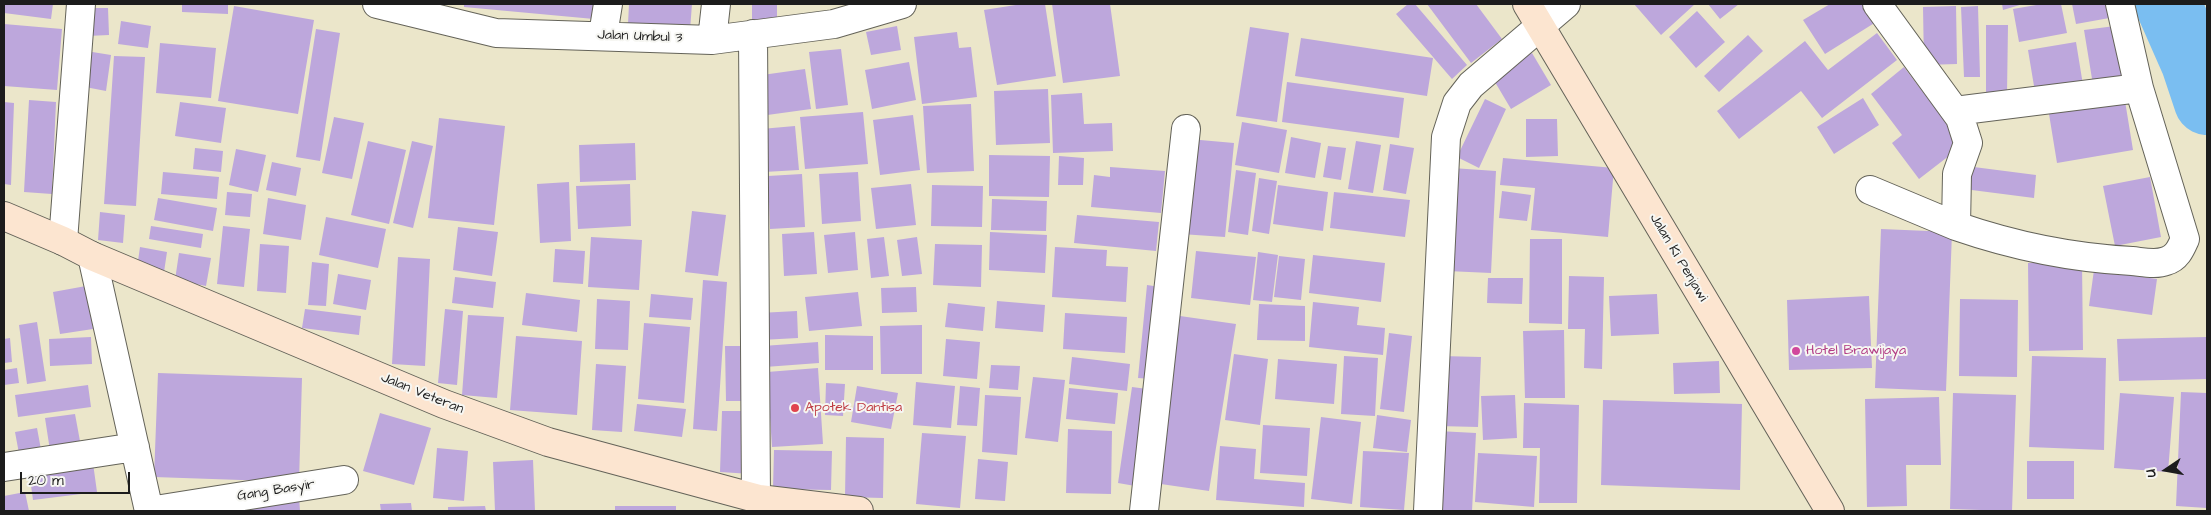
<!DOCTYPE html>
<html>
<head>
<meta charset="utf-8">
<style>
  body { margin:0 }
  #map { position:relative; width:2211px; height:515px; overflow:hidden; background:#ebe6ca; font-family:"Architects Daughter",sans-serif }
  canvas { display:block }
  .frame { position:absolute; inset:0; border:5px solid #1c1c1c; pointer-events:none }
  .north { position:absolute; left:2141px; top:445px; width:50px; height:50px; -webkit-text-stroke:4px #f6f6f2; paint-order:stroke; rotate:258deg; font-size:14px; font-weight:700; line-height:20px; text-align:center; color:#1c1c1c }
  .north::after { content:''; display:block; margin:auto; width:18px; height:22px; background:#1c1c1c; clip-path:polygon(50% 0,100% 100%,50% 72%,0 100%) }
  .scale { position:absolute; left:20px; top:472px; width:110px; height:22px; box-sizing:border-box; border:2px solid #1c1c1c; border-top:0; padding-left:6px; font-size:15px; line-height:18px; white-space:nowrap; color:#1c1c1c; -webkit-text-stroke:4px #f6f6f2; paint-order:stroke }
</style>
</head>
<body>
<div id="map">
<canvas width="2211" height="515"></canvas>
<div class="frame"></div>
<div class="north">U</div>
<div class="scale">20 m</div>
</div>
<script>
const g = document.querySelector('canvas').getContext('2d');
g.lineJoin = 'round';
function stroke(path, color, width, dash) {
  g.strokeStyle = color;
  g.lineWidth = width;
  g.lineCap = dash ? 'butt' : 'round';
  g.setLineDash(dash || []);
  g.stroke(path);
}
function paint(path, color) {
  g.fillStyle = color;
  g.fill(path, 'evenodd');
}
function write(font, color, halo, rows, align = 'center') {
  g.font = font + ' "Architects Daughter",sans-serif';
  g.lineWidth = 4;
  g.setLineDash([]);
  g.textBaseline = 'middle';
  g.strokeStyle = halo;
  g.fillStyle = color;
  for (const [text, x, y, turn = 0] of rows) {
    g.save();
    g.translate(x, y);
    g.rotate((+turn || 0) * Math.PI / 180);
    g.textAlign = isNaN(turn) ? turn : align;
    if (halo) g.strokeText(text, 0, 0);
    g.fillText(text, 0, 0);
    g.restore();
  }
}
stroke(new Path2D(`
  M2168,4L2194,63L2207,102`), '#7abef1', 66);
paint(new Path2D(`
  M4,4H53L51,19L4,13Z
  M182,4H228V14L182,12Z
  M464,4H595L594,19L464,7Z
  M629,4H692L690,30L628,24Z
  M752,4H777V20H752Z
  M1022,4H1045L1056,76L997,85L984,10Z
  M1052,4H1110L1120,76L1063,83Z
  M1408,4H1415L1467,65L1452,79L1396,14Z
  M1427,4H1476L1502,39L1471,63Z
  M1634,4H1695L1661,35Z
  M1708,4H1739L1720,19Z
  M1830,4H1864L1876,22L1825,54L1803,20Z
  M2002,4H2023L2003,10Z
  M2042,4H2061L2067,33L2019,42L2013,9Z
  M2072,4H2112L2115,17L2076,24Z
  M234,6L314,20L298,114L218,101Z
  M1956,6L1957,64L1924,65L1923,7Z
  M1978,6L1980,77H1964L1961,7Z
  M86,8H108L109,35L87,36Z
  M1697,11L1725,42L1696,68L1669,37Z
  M121,21L151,26L148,48L118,44Z
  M4,24L62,29L57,90L4,86Z
  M1986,25H2008L2007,93L1986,92Z
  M897,26L901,50L871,55L866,32Z
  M2115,26L2125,86L2094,91L2084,30Z
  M1250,27L1289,33L1277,122L1236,116Z
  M316,29L340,33L320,161L296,157Z
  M957,32L959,48L971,47L977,97L922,104L914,37Z
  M1877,33L1897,60L1822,118L1801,91L1739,139L1717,111L1805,41L1828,70Z
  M1748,35L1763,51L1719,92L1704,76Z
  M1301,38L1433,58L1427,96L1295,76Z
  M2076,42L2083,85L2035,92L2028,50Z
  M160,43L216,48L211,98L156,93Z
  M841,49L848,105L816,109L809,52Z
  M86,51L111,55L106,91L80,86Z
  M1532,53L1551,85L1511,109L1492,77Z
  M114,56L145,57L136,206L104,204Z
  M909,62L916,100L872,109L865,70Z
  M1904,67L1963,145L1919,179L1892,143L1902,135L1871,94Z
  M805,69L811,109L760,116L755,76Z
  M1287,82L1404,98L1399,138L1282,122Z
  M1048,89L1050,143L996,145L994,91Z
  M1082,93L1084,124L1112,123L1113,151L1053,153L1051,95Z
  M1863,98L1879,125L1834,154L1817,127Z
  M1485,99L1506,109L1479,168L1457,157Z
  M29,100L56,102L52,194L24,192Z
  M2125,101L2133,150L2057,163L2049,114Z
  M4,102L14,103L11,185L4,184Z
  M180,102L226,108L221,143L175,136Z
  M971,104L974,171L927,173L923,106Z
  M863,112L868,164L805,169L800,117Z
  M913,115L920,170L880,175L873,120Z
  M334,117L364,123L352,179L322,173Z
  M439,118L505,126L494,225L428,218Z
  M1526,119H1557L1558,156L1526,157Z
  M1242,122L1287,130L1279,173L1235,165Z
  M795,126L799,170L764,172L761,129Z
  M1291,137L1321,143L1315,178L1285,173Z
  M1189,139L1234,143L1225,237L1181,234Z
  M368,141L406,150L389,224L351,215Z
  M412,141L433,146L413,228L393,223Z
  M1356,141L1381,145L1373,193L1348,189Z
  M635,143L636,180L580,182L579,145Z
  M1390,144L1414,148L1406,194L1383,190Z
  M1328,146L1346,148L1341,180L1323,177Z
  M195,148L223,151L221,172L193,169Z
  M236,149L266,155L258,192L229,185Z
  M989,155L1050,156L1049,197L989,196Z
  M1059,156L1084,158L1083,185H1058Z
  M1503,158L1614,168L1608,237L1531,230L1535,188L1500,185Z
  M272,162L301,168L296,196L266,190Z
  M1966,166L2036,175L2034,198L1964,189Z
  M1110,167L1165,171L1161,213L1091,207L1094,175L1110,177Z
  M1452,168L1496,171L1491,273L1447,271Z
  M1236,170L1256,173L1248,235L1228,232Z
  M163,172L219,177L217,199L161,194Z
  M858,172L861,221L822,224L819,174Z
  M802,174L805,227L770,229L768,176Z
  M2150,177L2161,237L2115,246L2103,186Z
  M1259,178L1277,181L1269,234L1252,231Z
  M569,182L571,241L540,243L537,184Z
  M630,184L631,226L578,229L576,186Z
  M911,184L916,225L876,229L871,188Z
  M932,185L983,186L982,227L931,226Z
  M1278,185L1328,192L1323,231L1273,224Z
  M1502,191L1531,195L1527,221L1499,218Z
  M227,192L252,194L250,217L225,215Z
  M1334,192L1410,200L1405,237L1330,228Z
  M158,198L217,208L213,231L154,220Z
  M268,198L306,205L301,240L263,234Z
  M992,199L1047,201L1046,231L991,230Z
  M692,211L726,215L718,276L685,272Z
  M100,212L125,215L123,243L98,240Z
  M1077,215L1159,222L1156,251L1074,243Z
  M326,217L386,229L378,268L319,255Z
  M151,226L203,234L201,248L149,239Z
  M223,226L250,229L244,287L217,284Z
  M458,227L498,232L492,276L453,270Z
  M1881,229L1952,232L1946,391L1875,388Z
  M814,232L817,274L784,276L782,234Z
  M855,232L858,270L828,273L824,235Z
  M990,232L1047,235L1045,273L989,270Z
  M591,237L642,240L639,290L588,287Z
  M884,237L889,276L871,278L867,239Z
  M917,237L922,274L902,276L897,240Z
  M1530,239H1562V324L1529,323Z
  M260,244L289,246L286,293L257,291Z
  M935,244L982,245L981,287L933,285Z
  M140,247L167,252L164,272L137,268Z
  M1055,247L1107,250L1106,266L1128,267L1126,302L1052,297Z
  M555,249L585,251L583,284L553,282Z
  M1196,251L1256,257L1250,305L1191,298Z
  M1258,252L1278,255L1272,302L1253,300Z
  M179,253L211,258L206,286L175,280Z
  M1313,255L1385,263L1381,302L1309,293Z
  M1279,256L1305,259L1301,300L1274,297Z
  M398,257L430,259L425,366L392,364Z
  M312,262L329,264L326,306L308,305Z
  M2082,262L2083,350L2029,351L2028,263Z
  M2094,270L2157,279L2152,315L2089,306Z
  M338,274L371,280L366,310L333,304Z
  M1569,276L1604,277L1602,369L1584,368L1585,329H1568Z
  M455,277L496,282L493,308L452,303Z
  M1488,278H1523L1522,304L1487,303Z
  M703,280L727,282L717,431L693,429Z
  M1147,285L1160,287L1152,379L1138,378Z
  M86,286L93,329L60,334L53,292Z
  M916,287L917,312L882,313L881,288Z
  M858,292L862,326L809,331L805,297Z
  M526,293L580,300L577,332L522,325Z
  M651,294L693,298L691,320L649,317Z
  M1657,294L1659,334L1611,336L1609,296Z
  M1869,296L1872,368L1789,370L1787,300Z
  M597,299L630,301L628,350L595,349Z
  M1960,299L2018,300L2017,377L1959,376Z
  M997,301L1045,305L1043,332L995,328Z
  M1313,302L1359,307L1357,325L1385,328L1383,355L1309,347Z
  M948,303L985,307L983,331L945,327Z
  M1259,304L1305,306V341L1257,340Z
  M305,309L361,316L359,335L302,328Z
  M445,309L463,311L457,385L438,383Z
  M797,311L798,338L761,340L759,313Z
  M1065,313L1127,317L1125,353L1063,349Z
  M468,315L504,317L497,398L462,395Z
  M1180,316L1236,324L1209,491L1154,483Z
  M37,322L46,381L27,384L19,325Z
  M644,323L690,327L684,403L638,399Z
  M922,325V374H881L880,326Z
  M1564,330L1565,398H1525L1523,331Z
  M1389,333L1412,336L1404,412L1380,409Z
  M825,335L873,336V370H825Z
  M516,336L582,341L577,415L510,410Z
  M91,337L92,364L50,366L49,339Z
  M2207,337V379L2119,381L2117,339Z
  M10,338L12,362L4,363V339Z
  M946,339L980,342L977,379L943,376Z
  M818,342L819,363L765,367L763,346Z
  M725,346H750L751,401H726Z
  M1234,354L1268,359L1260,425L1225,420Z
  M1344,356L1378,358L1375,416L1341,414Z
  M1441,356L1481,357L1478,427L1438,426Z
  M2032,356L2106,358L2104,450L2029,447Z
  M1072,357L1130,364L1127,391L1069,384Z
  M1278,359L1337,364L1334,404L1275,399Z
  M1719,361L1720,393L1674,394L1673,363Z
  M596,364L626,366L622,432L592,430Z
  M991,365L1020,366L1018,390L989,388Z
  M17,368L19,383L4,385V370Z
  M818,368L823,444L772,447L767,372Z
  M158,373L302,378L299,482L154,477Z
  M1033,377L1065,380L1058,442L1025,438Z
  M916,382L955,386L951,428L913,425Z
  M826,383L845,384L843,416L825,415Z
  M88,385L91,407L18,417L15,395Z
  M857,386L898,393L891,429L851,422Z
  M960,386L980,388L977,426L957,425Z
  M1132,387L1155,390L1141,487L1118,483Z
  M1069,388L1118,393L1115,424L1066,419Z
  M2181,392L2207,393V508L2176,506Z
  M1953,393L2016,395L2012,511L1950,509Z
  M2120,393L2174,397L2168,472L2114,468Z
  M985,395L1021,397L1017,455L982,452Z
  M1515,395L1517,438L1483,440L1481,396Z
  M1939,397L1941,465H1906L1907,506L1867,507L1865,399Z
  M1603,400L1742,404L1740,490L1601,485Z
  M1524,403L1579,405L1577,503H1539L1540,448H1523Z
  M637,404L686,409L682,437L634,431Z
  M722,411H753L751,474L720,472Z
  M380,413L431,428L414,485L363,471Z
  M75,414L82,452L51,457L45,418Z
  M1377,415L1411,420L1407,452L1373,448Z
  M1321,417L1361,422L1352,504L1311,499Z
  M1263,425L1310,428L1307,476L1260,473Z
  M37,428L42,455L20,459L15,432Z
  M1068,429L1112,431L1111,494L1066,493Z
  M1438,431L1476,433L1472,511H1435Z
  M922,433L966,436L960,508L916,504Z
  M846,437L884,438L883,498L845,497Z
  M1220,446L1256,449L1254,479L1305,483L1304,507L1216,500Z
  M437,448L468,451L464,501L433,498Z
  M774,450L832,451L831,490L773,489Z
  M1363,451L1409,453L1404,510L1360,507Z
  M1478,453L1537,456L1534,507L1475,502Z
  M92,456L97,492L33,500L28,464Z
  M978,459L1008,462L1005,501L975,499Z
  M533,460L535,511H495L493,462Z
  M2027,461H2074V499H2027Z
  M25,492L29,511H4V496Z
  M299,497L300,511H237L236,503Z
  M411,503L412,511H381L380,504Z
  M485,506L486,511H448V507Z
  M615,506H676V511H615Z`), '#bda7dc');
const street = new Path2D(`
  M377,4L496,33L712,40L834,24L902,4
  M1877,4L1960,118L1968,143L1957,174L1956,226C2011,245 2073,258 2132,261C2143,262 2156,265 2166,261C2177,258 2181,248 2185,239L2139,88L2120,4
  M753,34L756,498
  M603,35L608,4
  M712,40L716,4
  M1955,111L2139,88
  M1870,190L1956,226
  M63,241L81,4
  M92,256L149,511
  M4,467L135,447
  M149,511L344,480
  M1144,511L1186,129
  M1428,511L1446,137L1457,103L1471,85L1566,4`);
const secondary = new Path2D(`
  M1527,4L1830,511
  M4,216L63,241L92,256L444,404L548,442L759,499L859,511`);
stroke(street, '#646359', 30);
stroke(secondary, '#646359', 30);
stroke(street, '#fff', 28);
stroke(secondary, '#fce5d0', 28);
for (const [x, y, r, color] of [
  [1796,351,5,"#d1479c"],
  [795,408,5,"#e0444e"]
]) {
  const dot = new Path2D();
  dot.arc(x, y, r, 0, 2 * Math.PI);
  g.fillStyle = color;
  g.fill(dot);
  stroke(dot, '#f6f6f2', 2);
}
write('14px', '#1c1c1c', '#f6f6f2', [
  ["Jalan Umbul 3",640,37,2],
  ["Jalan Ki Penjawi",1678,258,59],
  ["Jalan Veteran",422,394,22],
  ["Gang Basyir",276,491,-9]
]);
write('14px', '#b23c85', '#f6f6f2', [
  ["Hotel Brawijaya",1806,351]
], 'left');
write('14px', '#be3a42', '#f6f6f2', [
  ["Apotek Dantisa",805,408]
], 'left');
</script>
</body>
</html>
